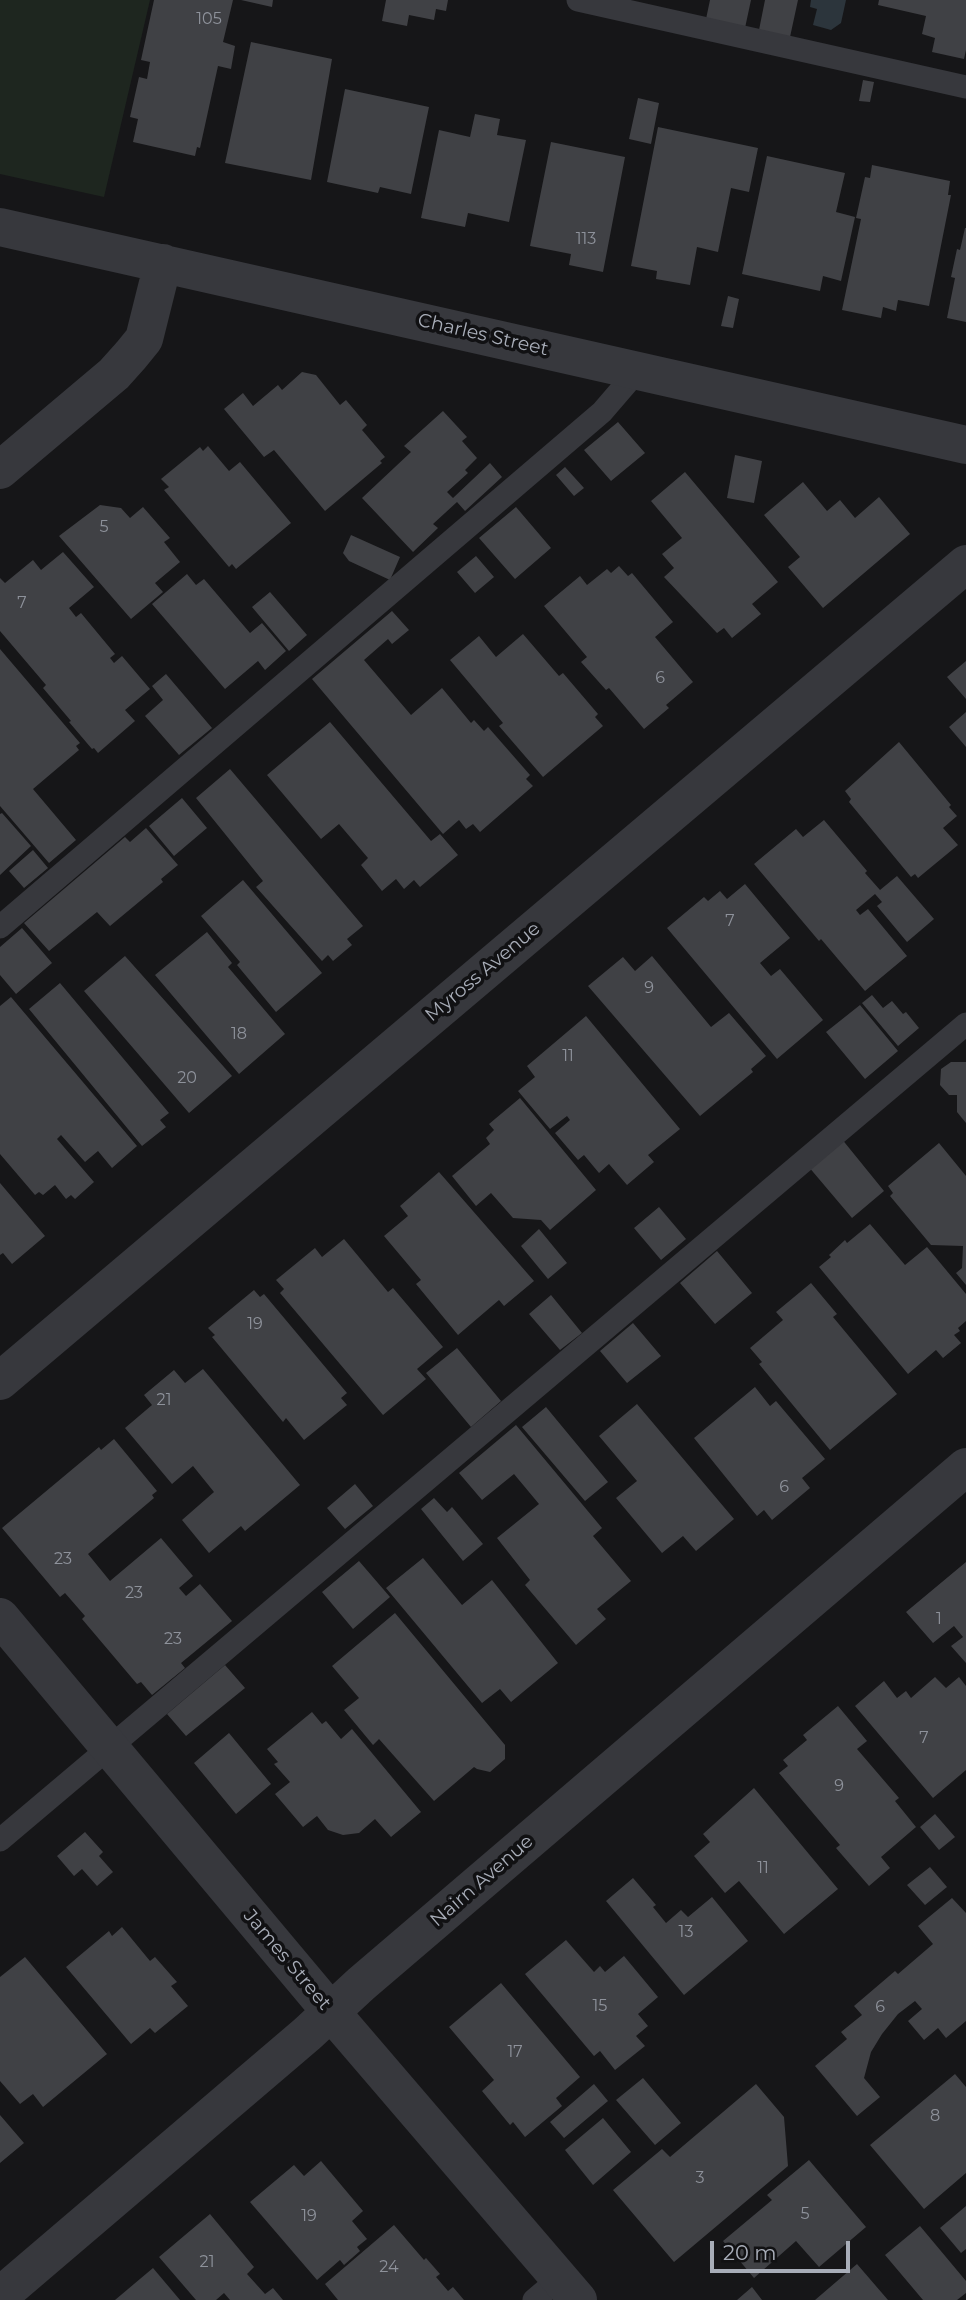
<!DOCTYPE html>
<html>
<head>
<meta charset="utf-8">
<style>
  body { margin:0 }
  #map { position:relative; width:966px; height:2300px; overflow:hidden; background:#161618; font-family:Montserrat,sans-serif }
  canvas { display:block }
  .scale { position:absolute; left:710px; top:2241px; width:140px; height:32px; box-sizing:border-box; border:4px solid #a8adb8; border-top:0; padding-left:9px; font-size:21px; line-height:24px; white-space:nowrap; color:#a8adb8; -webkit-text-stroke:5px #111113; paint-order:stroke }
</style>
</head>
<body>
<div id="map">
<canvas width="966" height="2300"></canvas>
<div class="scale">20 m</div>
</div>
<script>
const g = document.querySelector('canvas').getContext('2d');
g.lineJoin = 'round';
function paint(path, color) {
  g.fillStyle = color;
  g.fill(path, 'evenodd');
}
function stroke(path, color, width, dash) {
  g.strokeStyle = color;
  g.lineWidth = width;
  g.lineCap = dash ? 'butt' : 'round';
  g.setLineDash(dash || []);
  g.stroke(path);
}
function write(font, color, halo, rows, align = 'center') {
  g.font = font + ' Montserrat,sans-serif';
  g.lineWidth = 7;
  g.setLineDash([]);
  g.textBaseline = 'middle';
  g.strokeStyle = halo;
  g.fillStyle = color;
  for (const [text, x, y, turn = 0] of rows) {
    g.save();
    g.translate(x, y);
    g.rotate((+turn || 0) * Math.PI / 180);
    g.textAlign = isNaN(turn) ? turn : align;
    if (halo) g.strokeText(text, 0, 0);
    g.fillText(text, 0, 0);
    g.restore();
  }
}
paint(new Path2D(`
  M0,0H150L104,197L0,174Z`), '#1e261f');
paint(new Path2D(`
  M811,0H846L841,23L831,30L813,25L817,9L810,7Z`), '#2c353c');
paint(new Path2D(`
  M154,0H233L223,42L235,46L231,69L218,66L200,148L197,147L195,156L133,142L138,119L130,117L139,77L147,79L150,62L141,60Z
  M241,0H273L272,7Z
  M386,0H448L446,11L436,9L434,20L409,15L407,26L382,21Z
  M710,0H751L745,28L706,19Z
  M765,0H798L790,37L759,30Z
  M879,0H966V50L964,59L932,52L935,38L922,34L926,16L878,5Z
  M251,42L332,59L311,180L225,163Z
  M863,80L874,82L870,102L859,101Z
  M345,89L429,107L411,194L380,187L378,193L327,182Z
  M638,98L659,103L651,144L629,139Z
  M475,114L500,119L497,135L526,140L509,222L468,213L465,227L421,218L439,130L470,137Z
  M658,127L758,148L749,192L731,188L718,252L697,247L690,285L656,279L657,271L631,266Z
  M551,142L625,157L603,272L569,265L571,254L530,246Z
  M767,156L845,173L836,212L855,217L841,281L823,276L820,291L742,274Z
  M872,165L950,181L948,195H951L929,306L898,300L896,311L883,307L881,318L842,310L861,219L856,218L865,177L870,178Z
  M965,228H966V322L947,318L955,278L951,277L957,249L960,250Z
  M728,296L739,299L733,328L721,326Z
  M302,372L316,375L340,405L346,400L367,425L362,430L385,457L380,461L382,463L325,511L274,450L264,457L224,409L243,393L253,406L278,385L282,390Z
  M443,411L467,437L462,441L477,458L465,470L468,473L447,492L453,498L490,463L502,477L465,511L457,502L433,524L438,528L413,552L362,498L411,452L404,446Z
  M618,422L645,453L611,481L584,450Z
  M208,446L229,471L240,462L291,523L236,569L232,564L229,567L164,490L169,487L161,479L200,447L203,451Z
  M735,455L762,461L754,503L727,498Z
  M565,467L584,488L574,496L556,475Z
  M685,472L778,582L752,604L761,614L732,638L724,628L717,633L664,577L674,568L662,554L682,538L651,501Z
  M803,482L827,511L840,500L855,518L879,497L910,534L823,608L788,567L800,557L764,515Z
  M100,505L121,508L130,518L143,507L170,538L164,542L180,562L155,583L163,592L131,619L59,536Z
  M516,507L551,548L515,579L479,538Z
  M351,535L400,557L390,580L349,561L343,553Z
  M63,552L94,587L69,608L76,617L81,613L115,654L110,658L114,663L122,656L150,689L125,710L135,721L98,753L94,748L92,749L69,722L71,721L43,688L46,685L0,631V578L5,583L33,560L41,570Z
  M476,556L494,577L475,593L457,572Z
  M619,566L628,576L632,573L673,622L655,637L693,682L666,705L669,708L644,729L609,688L606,690L581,662L587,657L544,606L580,576L587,585L607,569L611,573Z
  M187,574L196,585L204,579L250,633L262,623L286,651L265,670L258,661L225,689L152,604Z
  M270,592L307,635L289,651L252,607Z
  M392,611L409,630L392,644L388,639L364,660L411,715L442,688L471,723L474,720L484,731L488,727L530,775L526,779L533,786L480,832L473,824L466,829L459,820L443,834L312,679Z
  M523,634L559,676L563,673L598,714L595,717L603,726L543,777L499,726L503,723L450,660L479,636L496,657Z
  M0,649L80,743L76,746L79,750L33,789L76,840L49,863L0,806Z
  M966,661V699L947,677Z
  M166,674L212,728L179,755L145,716L163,700L152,686Z
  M966,712V747L949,727Z
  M330,722L431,841L440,834L458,855L420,887L414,880L404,889L396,879L382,891L361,865L368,858L339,824L321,839L267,775Z
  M899,742L951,805L949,807L957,816L943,828L958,845L918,878L915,874L911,877L849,802L851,799L845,791Z
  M230,769L363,926L347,939L352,945L333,961L328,955L322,961L256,887L263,881L196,798Z
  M182,798L207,828L174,856L149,826Z
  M2,813L31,846L0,875V814Z
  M824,820L867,871L865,873L880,890L897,876L934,919L907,942L877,906L882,902L875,894L856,910L860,915L868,909L907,956L865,991L821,939L819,941L754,864L796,829L803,837Z
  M146,828L178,865L161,879L163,882L110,926L97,912L49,951L24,923L125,837L130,842Z
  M33,850L48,868L24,888L9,871Z
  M243,880L322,973L276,1012L237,965L240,962L201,916Z
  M745,884L790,938L760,963L771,976L780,969L823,1020L777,1059L667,928L704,897L708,901L720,891L727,899Z
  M22,928L52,963L16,994L0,975V947Z
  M207,932L232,963L228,967L285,1034L239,1074L155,975Z
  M125,956L232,1076L189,1113L84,991Z
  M652,956L711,1027L729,1013L766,1056L751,1069L753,1072L700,1116L588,986L623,957L635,971Z
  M60,983L169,1113L160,1120L166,1127L142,1146L29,1009Z
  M872,995L883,1008L892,1001L903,1014L906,1012L919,1028L898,1046L862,1003Z
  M11,997L137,1146L112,1168L98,1151L85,1162L61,1135L57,1139L94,1182L75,1199L71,1195L66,1199L55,1185L43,1195L39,1192L35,1195L0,1154V1006Z
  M860,1005L898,1051L865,1079L826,1032Z
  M586,1016L680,1129L648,1155L654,1162L627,1185L609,1164L599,1173L584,1155L578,1160L555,1133L570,1120L567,1116L550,1129L518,1091L535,1077L527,1066Z
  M951,1062H966V1123L957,1112V1095H949L940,1085L941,1069Z
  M520,1098L596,1190L550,1230L541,1220L513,1218L491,1193L476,1206L452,1176L490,1144L486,1138L494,1130L489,1124Z
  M841,1138L884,1191L852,1218L808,1166Z
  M939,1143L966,1176V1285L956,1273L962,1268L963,1246L931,1245L890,1196L893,1193L888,1186Z
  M439,1172L534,1281L504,1306L499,1300L458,1335L416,1284L421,1280L384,1236L408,1216L400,1206Z
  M0,1183L45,1236L12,1264L3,1253L0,1255Z
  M659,1207L686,1239L661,1260L634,1228Z
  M870,1224L905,1265L927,1247L966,1294V1321L958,1328L960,1331L954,1335L961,1343L943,1358L936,1350L908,1374L819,1267L831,1257L829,1255L845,1240L847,1243Z
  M539,1229L567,1263L548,1279L521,1246Z
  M344,1239L388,1292L393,1288L443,1347L417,1369L426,1379L383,1415L280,1293L284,1289L276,1280L315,1248L322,1257Z
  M717,1251L752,1293L715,1324L680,1283Z
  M811,1283L837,1314L833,1317L897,1394L830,1450L759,1364L762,1362L750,1348L783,1320L776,1312Z
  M254,1290L260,1297L264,1294L347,1393L341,1398L347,1405L304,1440L286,1418L283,1422L212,1337L215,1335L208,1328Z
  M551,1295L582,1333L560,1350L529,1314Z
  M633,1323L661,1356L627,1383L600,1351Z
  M457,1348L501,1401L471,1427L426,1373Z
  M203,1369L300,1485L245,1531L241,1526L209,1553L182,1520L214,1492L193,1466L172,1484L125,1428L152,1405L144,1395L174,1370L185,1383Z
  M755,1387L770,1406L776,1401L825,1459L802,1478L810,1488L772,1520L764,1510L757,1516L694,1438Z
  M637,1404L734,1519L696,1551L683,1536L662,1553L616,1498L637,1481L599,1436Z
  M546,1407L608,1482L585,1501L522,1427Z
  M516,1425L602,1528L593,1536L631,1581L597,1609L606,1619L576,1645L525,1585L530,1580L497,1538L539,1504L514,1474L482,1500L459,1473Z
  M114,1439L157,1491L152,1495L154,1498L88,1554L110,1581L161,1538L193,1576L179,1588L186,1596L200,1584L232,1621L181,1663L185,1668L152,1695L141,1682L137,1684L82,1619L85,1616L65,1593L60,1597L2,1528L99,1447L101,1450Z
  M355,1484L373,1506L345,1529L327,1508Z
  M434,1498L447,1512L452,1507L483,1544L463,1561L421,1509Z
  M423,1558L462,1605L492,1580L558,1663L511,1702L500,1689L482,1703L386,1588Z
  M359,1561L390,1597L353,1629L322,1592Z
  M966,1562V1663L951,1646L963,1637L954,1626L933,1643L906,1612Z
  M395,1613L505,1745V1759L490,1772L477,1769L474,1767L434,1801L379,1739L373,1745L344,1710L359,1698L332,1666Z
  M225,1665L245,1688L186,1736L167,1714Z
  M935,1677L946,1688L959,1677L966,1686V1770L933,1798L855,1706L884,1681L897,1698L906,1691L911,1698Z
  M838,1706L867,1741L857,1749L899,1798L895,1801L916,1827L881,1857L890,1868L869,1886L836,1848L840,1845L779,1773L788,1766L783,1760L807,1740L803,1735Z
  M312,1712L322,1724L326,1721L341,1739L352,1729L421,1812L391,1837L375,1819L359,1833L343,1835L328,1830L317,1816L303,1827L275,1794L290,1782L274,1764L278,1762L267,1749Z
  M229,1733L271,1784L236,1814L194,1763Z
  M754,1788L838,1889L784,1934L739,1881L725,1893L694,1856L710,1842L703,1834Z
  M935,1814L955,1837L939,1850L920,1827Z
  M85,1832L103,1852L99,1856L113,1872L97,1886L82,1869L74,1876L57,1856Z
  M930,1867L947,1887L925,1905L907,1885Z
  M633,1878L656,1905L653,1907L666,1923L681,1910L688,1917L712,1897L748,1941L684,1995L606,1901Z
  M952,1898L966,1913V2021L946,2038L938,2028L924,2040L908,2021L922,2009L915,2001L898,2014L882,2034L871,2052L864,2078L880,2097L857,2116L815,2066L847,2039L841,2032L862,2015L854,2006L895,1971L898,1974L933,1944L918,1926Z
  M122,1927L150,1961L155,1957L177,1982L171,1986L188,2006L155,2033L150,2028L131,2044L66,1967L109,1931L112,1936Z
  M566,1940L594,1972L600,1966L605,1972L624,1956L658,1997L638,2014L648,2026L636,2036L645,2046L615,2070L600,2051L594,2056L525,1974Z
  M25,1957L107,2054L43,2107L33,2094L20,2104L0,2081V1977Z
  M501,1983L580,2077L556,2098L562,2106L525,2137L513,2122L510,2125L482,2091L494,2080L449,2027Z
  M955,2074L966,2087V2173L924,2209L870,2145Z
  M643,2078L681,2123L655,2145L616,2100Z
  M594,2084L608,2101L564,2138L550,2122Z
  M756,2084L784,2117L788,2166L674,2262L613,2190L662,2149L670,2157Z
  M0,2115L24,2143L0,2163Z
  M603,2118L631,2152L593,2185L565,2150Z
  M809,2160L866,2227L819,2267L796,2241L754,2278L723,2241L772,2200L767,2195Z
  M321,2161L363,2211L352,2221L367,2239L357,2247L360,2251L344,2265L340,2260L317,2280L250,2202L294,2165L304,2176Z
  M966,2206V2249L961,2253L940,2228Z
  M210,2214L254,2267L247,2274L265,2294L273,2288L283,2300H230L224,2293L216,2300H196L159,2257Z
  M394,2225L424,2260L426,2258L440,2274L436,2277L448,2291L453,2287L464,2300H338L325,2284Z
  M920,2226L966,2281V2293L957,2300H923L885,2255Z
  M857,2264L888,2300H815Z
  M153,2268L180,2300H115Z
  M752,2287L762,2300H737Z`), '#404145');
stroke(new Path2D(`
  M578,0L966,87
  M0,927L602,412L639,369
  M0,1840L966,1024
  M534,2300L560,2278`), '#37383d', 23);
stroke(new Path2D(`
  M0,227L966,445
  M0,470L114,374L131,355L144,339L163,263
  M0,1381L966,564
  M0,1617L331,2012L578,2300
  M0,2296L307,2034L361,1984L966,1467`), '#37383d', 38);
write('16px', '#8e929b', null, [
  ["105",209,19],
  ["113",586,239],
  ["5",104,527],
  ["7",22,603],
  ["6",660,678],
  ["7",730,921],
  ["9",649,988],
  ["18",239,1034],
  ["11",568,1056],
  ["20",187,1078],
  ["19",255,1324],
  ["21",164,1400],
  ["6",784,1487],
  ["23",63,1559],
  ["23",134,1593],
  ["1",939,1619],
  ["23",173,1639],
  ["7",924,1738],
  ["9",839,1786],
  ["11",763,1868],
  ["13",686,1932],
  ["15",600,2006],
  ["6",880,2007],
  ["17",515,2052],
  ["8",935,2116],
  ["3",700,2178],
  ["5",805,2214],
  ["19",309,2216],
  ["21",207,2262],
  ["24",389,2267]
]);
write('19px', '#a8adb8', '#111113', [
  ["Charles Street",483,335,13],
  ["Myross Avenue",483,972,-40],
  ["Nairn Avenue",482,1881,-41],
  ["James Street",287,1960,50]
]);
</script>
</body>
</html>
